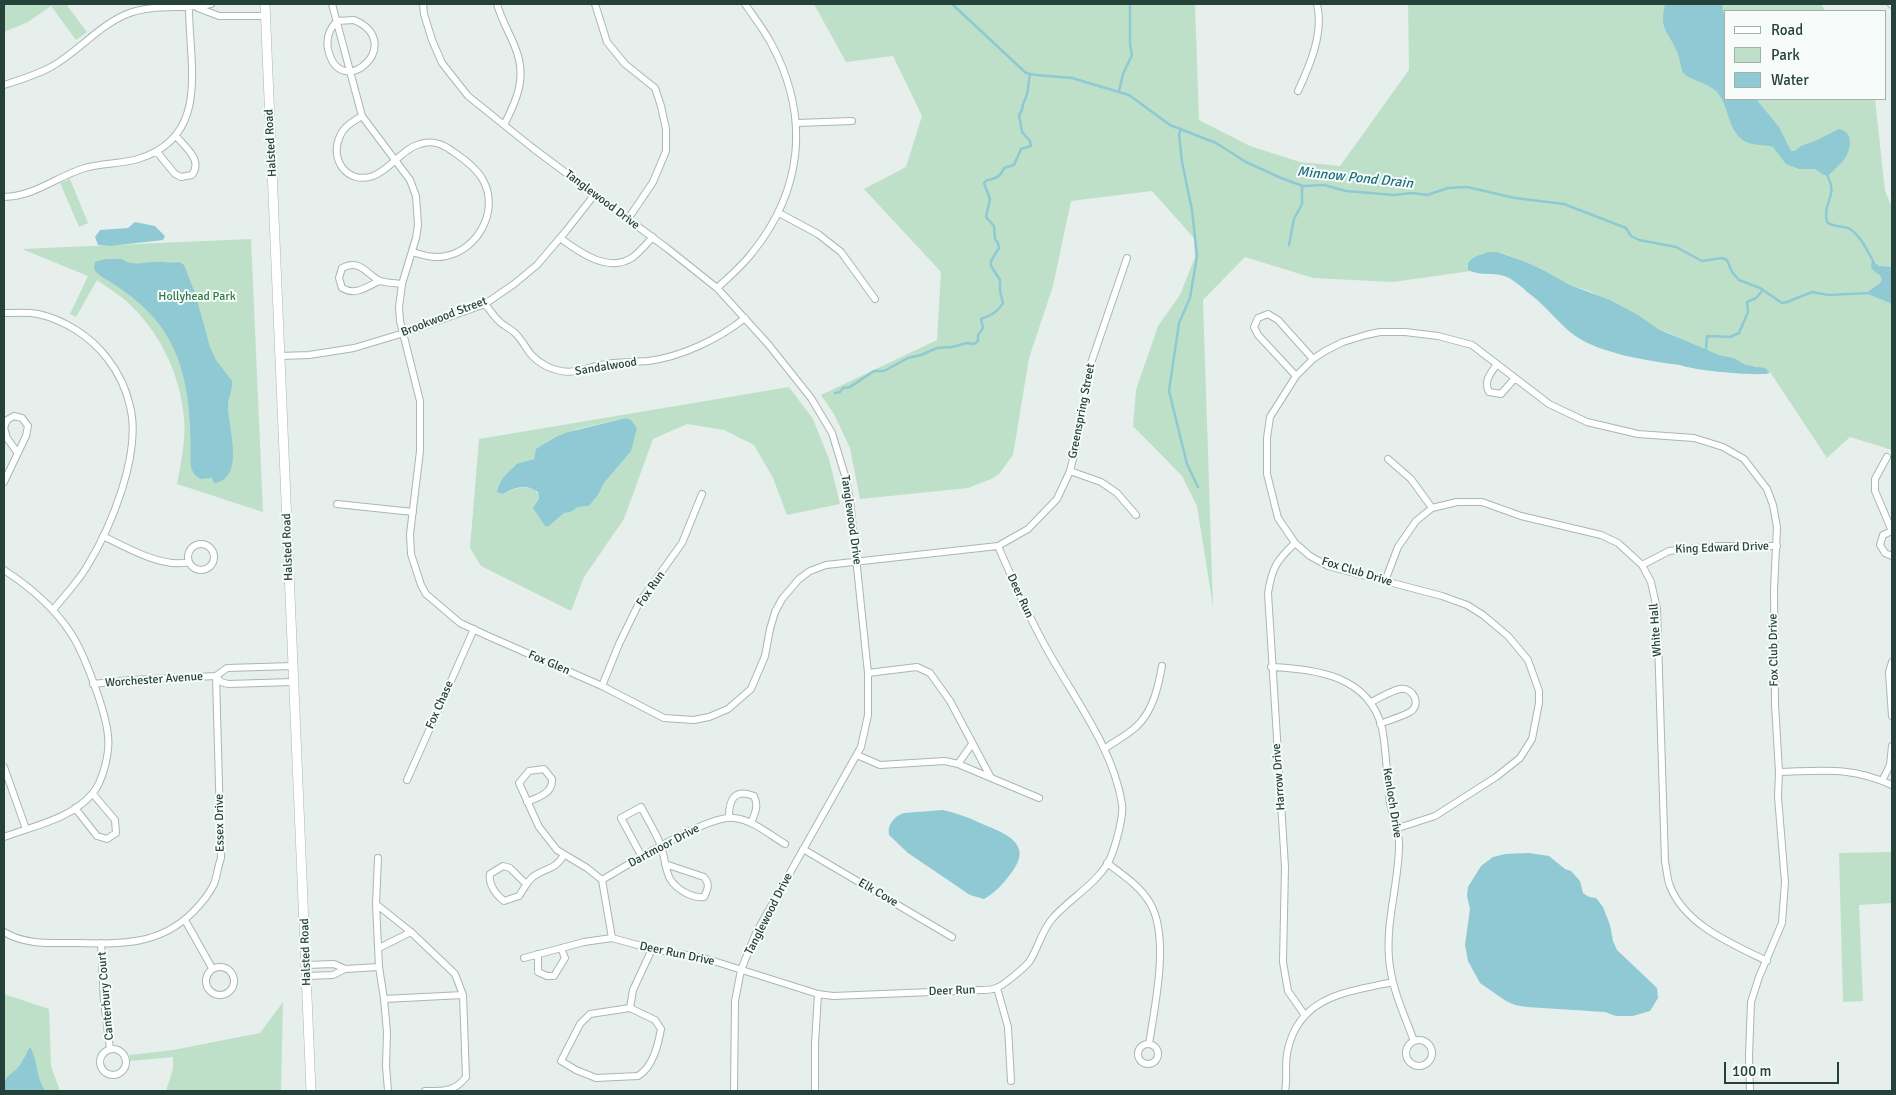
<!DOCTYPE html>
<html>
<head>
<meta charset="utf-8">
<style>
  body { margin:0 }
  #map { position:relative; width:1896px; height:1095px; overflow:hidden; background:#e6efeb; font-family:Signika,sans-serif }
  canvas { display:block }
  .frame { position:absolute; inset:0; border:5px solid #24423a; pointer-events:none }
  .legend { position:absolute; left:1724px; top:10px; width:162px; height:90px; box-sizing:border-box; background:#f7fbf9; border:1px solid #a3b1ad; margin:0; padding:6px 9px; list-style:none; font-size:15px; color:#24423a }
  .legend li { display:flex; align-items:center; gap:10px; height:25px }
  .legend b { width:25px; border:1px solid #a3b1ad }
  .scale { position:absolute; left:1724px; top:1062px; width:115px; height:22px; box-sizing:border-box; border:2px solid #24423a; border-top:0; padding-left:6px; font-size:15px; line-height:18px; white-space:nowrap; color:#24423a; -webkit-text-stroke:4px #f7fbf9; paint-order:stroke }
</style>
</head>
<body>
<div id="map">
<canvas width="1896" height="1095"></canvas>
<div class="frame"></div>
<ul class="legend">
<li><b style="height:6px;background:#fff"></b>Road</li>
<li><b style="height:14px;background:#bfe0c8"></b>Park</li>
<li><b style="height:14px;background:#8ec9d4"></b>Water</li>
</ul>
<div class="scale">100 m</div>
</div>
<script>
const g = document.querySelector('canvas').getContext('2d');
g.lineJoin = 'round';
function paint(path, color) {
  g.fillStyle = color;
  g.fill(path, 'evenodd');
}
function stroke(path, color, width, dash) {
  g.strokeStyle = color;
  g.lineWidth = width;
  g.lineCap = dash ? 'butt' : 'round';
  g.setLineDash(dash || []);
  g.stroke(path);
}
function write(font, color, halo, rows, align = 'center') {
  g.font = font + ' Signika,sans-serif';
  g.lineWidth = 4;
  g.setLineDash([]);
  g.textBaseline = 'middle';
  g.strokeStyle = halo;
  g.fillStyle = color;
  for (const [text, x, y, turn = 0] of rows) {
    g.save();
    g.translate(x, y);
    g.rotate((+turn || 0) * Math.PI / 180);
    g.textAlign = isNaN(turn) ? turn : align;
    if (halo) g.strokeText(text, 0, 0);
    g.fillText(text, 0, 0);
    g.restore();
  }
}
paint(new Path2D(`
  M4,4H66L87,32L76,40L51,6L28,22L4,32Z
  M814,4H1195L1199,120L1250,146L1300,162L1340,166L1409,70L1408,4H1821L1825,11H1725V99H1875L1885,191L1892,207V450L1850,437L1827,458L1770,372L1756,366H1748L1734,358L1719,355L1691,344L1667,332L1658,329L1624,308L1589,291L1570,285L1543,270L1526,262L1497,252L1481,254L1468,263V268L1471,271L1393,282L1313,278L1245,257L1203,300L1213,607L1197,506L1182,476L1133,426L1136,390L1158,326L1180,295L1195,257L1194,238L1152,191L1071,201L1053,286L1029,358L1013,455L999,474L991,479L968,488L860,499L850,448L834,414L821,395L937,340L941,272L864,189L906,167L922,116L893,56L846,62Z
  M70,179L88,223L79,227L60,183Z
  M251,239L263,512L177,484C181,462 186,440 184,418C180,373 159,330 125,300C117,293 106,287 97,280L76,317L70,314L88,276L22,249Z
  M789,387L813,419L829,459L840,504L787,515L773,478L754,445L724,430L687,424L653,439L624,519L584,577L571,611L481,566L470,548L479,439ZM626,418L636,430L630,451L604,483L598,495L589,506L578,507L571,512L564,513L549,526L535,503L537,501L539,496L535,489C522,486 515,488 503,494L497,489C501,475 510,475 514,465L532,460L548,441L557,436L577,429Z
  M1892,852V903L1859,905L1863,1001L1843,1002L1839,853Z
  M4,994L49,1009L51,1066L60,1091H4Z
  M283,1002L281,1091H166L173,1069V1057L130,1061V1055L173,1050L260,1033Z`), '#bfe0c8');
paint(new Path2D(`
  M1665,4H1722L1725,22V99H1756L1779,127L1791,151H1795L1801,146L1817,140L1839,129C1855,132 1851,151 1843,161C1839,166 1833,170 1829,175H1824L1815,169H1799L1786,164L1773,147C1764,144 1755,146 1746,142C1727,132 1730,107 1717,92C1707,82 1693,82 1683,73C1680,65 1680,57 1676,50C1667,29 1659,29 1665,4Z
  M135,222L155,226L165,236L163,240L110,246L98,245L95,237L100,230L128,228Z
  M1490,252H1497L1526,262L1543,270L1570,285L1610,300L1638,315L1658,329L1719,355L1734,358L1746,365L1765,368L1770,373C1759,377 1691,370 1680,365C1648,361 1595,353 1570,332C1555,319 1543,303 1527,292C1523,287 1520,286 1515,282C1499,269 1485,278 1468,270V263C1473,256 1482,254 1490,252Z
  M105,259H122C132,267 143,262 154,262C163,261 170,264 179,262L184,265L195,293L210,347L216,360L232,381C233,390 228,397 228,405C227,425 247,479 214,483L212,478L200,479L194,474L191,468C191,407 190,347 139,303C132,297 123,290 115,285C107,279 99,277 94,269L95,262Z
  M1872,261L1879,266L1892,267V304L1866,293L1879,284L1882,280L1880,275C1874,272 1869,268 1872,261Z
  M626,418L631,420L637,428L631,451L604,483L598,495L589,506L578,507L571,512L564,513L549,526H545L533,508L539,498L538,492C526,483 514,488 503,494L497,492C498,479 509,473 516,464L534,459L536,449L557,436L568,432Z
  M943,810C956,813 968,817 980,823C1001,832 1035,842 1012,872C1004,883 995,893 984,899L970,895L908,853L889,835C887,825 894,816 904,813Z
  M1529,853L1549,856L1565,869L1571,871L1580,881L1583,893L1589,897L1596,898L1603,907L1610,925L1613,941L1617,950L1657,988L1658,998L1650,1011L1633,1016H1616L1605,1012L1527,1007L1515,1005L1506,1001L1480,983L1468,961L1465,945L1470,909L1467,896L1468,887L1481,866L1493,857L1505,854Z
  M30,1047C38,1059 36,1081 46,1091H4C4,1073 11,1077 20,1065C24,1059 27,1052 30,1047Z`), '#8ec9d4');
stroke(new Path2D(`
  M952,4L1026,73L1036,75L1072,78L1129,95L1170,125L1216,143L1246,162L1281,178L1303,186L1324,185L1346,191L1394,195L1412,193L1427,195L1448,188L1467,187L1515,198L1564,204L1626,228L1631,236L1639,240L1676,247L1702,261L1722,258L1727,260L1732,272L1739,280L1760,288L1782,303L1787,302L1812,292L1828,295L1870,293
  M1119,91L1123,74L1132,55L1130,44V4
  M1181,129L1179,134L1182,162L1192,210L1197,256L1190,298L1179,323L1169,391L1187,464L1198,487
  M1827,175C1839,197 1822,201 1827,222C1834,228 1843,225 1850,229C1861,236 1868,252 1874,263
  M1289,245L1294,219L1302,204V186
  M1706,349L1707,336L1730,337L1739,333L1748,312L1747,302L1756,298L1763,290
  M835,393L840,392L843,388L850,387L874,371H884L908,358L921,355L937,348L952,347L966,343L974,344L978,341V335L983,328L981,319C991,316 998,312 1003,303L1000,291V280L991,266V261L999,248L998,243L995,239L994,226L986,217L990,199L984,183L987,180C996,179 1001,176 1004,168L1014,165L1021,149L1031,146L1030,141L1022,132L1019,115L1022,110C1022,104 1024,103 1026,97C1029,90 1028,82 1030,74`), '#8ec9d4', 2.5);
const street = new Path2D(`
  M332,4L362,116L410,180L416,196L418,225L416,238L402,284L399,307L400,321L420,401V451L410,534L411,554L421,585L426,594L460,623L488,636L602,686L664,718L694,720L709,717L728,709L751,689L765,656L770,629L775,612L782,599L799,579L810,571L826,565L998,546L1028,529L1057,499L1070,471L1076,447L1090,366L1127,258
  M423,4L424,14L432,40L442,63L468,96L534,149L668,249L717,288L768,344L811,398L832,433L846,479L850,500L868,673V715L861,747L756,933L741,970L735,1001L734,1091
  M497,4C501,19 509,32 515,47C527,76 518,98 504,125
  M595,4L607,42L625,64L655,88L661,106L666,129V151L653,182L628,219
  M1891,4L1892,5
  M198,8L219,16H266
  M354,20C408,43 340,104 328,49C326,38 329,29 337,21Z
  M4,85C20,80 36,75 51,67C78,52 98,26 127,14C154,3 183,10 211,4
  M1298,91C1310,65 1324,33 1317,4
  M362,116C354,121 344,126 340,136C329,159 347,185 373,176C391,169 402,149 420,144C431,140 443,144 452,151C464,159 478,169 484,182C499,212 477,250 446,256C434,259 423,255 412,252
  M797,123L852,121
  M157,152L175,174L181,177L192,175C203,160 186,148 176,136
  M4,197C36,196 57,176 85,168C102,163 121,164 138,159C211,137 189,65 189,7
  M779,213L818,234L841,252L875,299
  M560,238C579,252 609,274 633,257C640,252 646,244 653,237
  M379,281C366,287 356,296 342,288L339,278L342,268C359,259 365,272 378,280C384,283 395,283 402,284
  M717,288C729,277 742,266 752,253C803,190 810,117 772,45C765,31 754,17 745,4
  M485,304C490,310 494,317 500,322C504,326 511,329 515,333C528,346 526,355 546,366C571,378 582,368 606,364C619,362 634,362 648,361C681,357 719,339 745,318
  M4,313C15,313 27,312 38,314C65,320 91,337 107,358C118,372 126,388 130,406C142,453 111,528 86,568C77,583 64,596 53,610
  M280,356L309,355L354,348L404,333L485,304L514,284L537,265L566,231L595,194
  M1497,364C1491,373 1483,381 1489,392L1501,394L1515,378
  M1296,376L1258,335L1254,327L1258,318L1268,314L1278,320L1313,359
  M4,428L7,420L14,416L22,418L28,426L26,436L4,482
  M4,428L7,438L17,452
  M1887,457L1875,479V491L1892,531
  M1388,459L1411,479L1432,508
  M1070,471L1101,482L1117,493L1136,515
  M337,504L413,512
  M1892,531L1883,535L1880,545L1885,553L1892,556
  M103,536C125,547 164,569 189,562
  M1295,543C1276,561 1272,568 1268,593L1285,867L1283,962L1288,991L1304,1014
  M188 557a13 13 0 1 1 26 0a13 13 0 1 1-26 0Z
  M1642,565L1669,551L1715,546H1777
  M4,570C30,587 53,606 70,632C84,652 106,712 108,736C110,752 103,782 92,794C71,819 33,826 4,837
  M1385,581L1398,547L1416,521L1432,508L1457,502H1482L1521,516L1601,535L1618,543L1642,565L1651,582L1657,609L1665,862C1667,870 1667,879 1670,886C1685,925 1732,944 1767,961
  M1892,662L1889,672L1892,716
  M1271,667C1317,669 1369,676 1382,728C1386,747 1386,769 1389,789C1389,795 1389,801 1391,807C1394,822 1400,833 1399,848C1398,885 1386,921 1389,958C1391,987 1404,1014 1414,1041
  M868,673L917,667L930,673L950,701L990,776
  M216,676L221,682L228,684L293,682
  M93,684L130,680L216,676L227,668L293,666
  M602,686L619,644L639,603L682,543L702,494
  M1371,702C1380,698 1390,691 1400,689C1413,687 1422,704 1410,712C1401,717 1389,720 1380,724
  M1104,749C1114,742 1127,735 1136,727C1153,711 1158,688 1162,666
  M857,755L880,765L945,761L958,764L1039,798
  M958,764L972,744
  M4,767L26,829
  M1779,772C1822,771 1851,766 1892,785
  M407,780L474,629
  M1882,781L1890,765L1892,746
  M527,802C539,797 553,793 552,779L544,769L529,771L519,783L539,827L557,850L587,868L602,880L612,938
  M75,808L97,836L107,839L116,833L115,820L93,794
  M729,817C729,800 734,788 754,796C759,806 755,813 751,823
  M1398,828L1435,816L1496,777L1520,758L1532,739L1539,703V691L1528,660L1508,636L1483,615L1467,605L1442,596L1328,566L1310,556L1295,543L1278,518L1267,474V438L1270,417L1296,376L1313,359L1325,351L1343,342L1366,335L1380,332H1405L1438,336L1472,345L1549,404L1587,422L1638,434L1694,438L1723,447L1744,459L1767,489L1773,505L1777,527L1774,590L1775,704L1779,772L1778,797L1785,882L1782,923L1759,977L1751,1002L1749,1056L1750,1091
  M803,849L952,937
  M642,857L621,818L641,807C648,820 656,833 661,846C668,867 663,881 686,893C692,896 697,898 704,897C708,889 710,884 704,877L665,864
  M1107,863C1123,875 1140,886 1150,903C1170,937 1155,1005 1149,1044
  M602,880C626,866 709,814 734,818C753,820 770,835 785,844
  M526,884L510,868L503,866L490,874C488,884 496,895 504,901L519,896C524,889 527,881 534,876C547,867 554,871 564,855
  M376,904L378,858
  M185,920L212,968
  M4,932C25,945 51,943 75,943C120,944 159,946 193,912C201,904 209,894 214,884C217,876 218,866 221,858L216,676
  M101,943L104,1002L110,1049
  M379,948L411,932
  M538,954V972L547,976H554L565,958L561,948
  M524,958L584,942L612,938L652,949L704,958L818,994L833,996L981,990C986,990 992,990 996,988C1003,986 1024,968 1029,962C1038,949 1041,932 1052,919C1069,899 1094,886 1108,863C1114,852 1124,817 1122,804C1113,746 1070,693 1043,642C1026,611 1012,578 998,546
  M306,965L334,964L345,969L333,975L307,976
  M206 981a14 14 0 1 1 28 0a14 14 0 1 1-28 0Z
  M345,969L379,967
  M997,988L1008,1027L1011,1081
  M384,999L463,995
  M630,1008L655,1020L661,1029C658,1045 653,1067 638,1076L596,1078L576,1070L561,1061L580,1024L590,1014L630,1008L633,990L652,949
  M1406 1053a13 13 0 1 1 26 0a13 13 0 1 1-26 0Z
  M1138 1054a10 10 0 1 1 20 0a10 10 0 1 1-20 0Z
  M100 1062a13 13 0 1 1 26 0a13 13 0 1 1-26 0Z
  M388,1091L386,1066L387,1032L384,999L379,967L376,904L411,932L455,974L463,995L466,1077C455,1092 442,1091 425,1091
  M815,1091V1044L818,994
  M1285,1091C1288,1078 1284,1063 1288,1049C1300,996 1347,992 1393,982`);
const secondary = new Path2D(`
  M265,4L311,1091`);
stroke(street, '#a8b8b2', 8);
stroke(secondary, '#a4bbb3', 10);
stroke(street, '#fff', 6);
stroke(secondary, '#fff', 9);
write('12px', '#24423a', '#f7fbf9', [
  ["Halsted Road",271,143,-93],
  ["Tanglewood Drive",602,200,37],
  ["Brookwood Street",444,317,-21],
  ["Sandalwood",606,367,-9],
  ["Greenspring Street",1082,411,-79],
  ["Tanglewood Drive",851,520,82],
  ["Halsted Road",288,547,-92],
  ["King Edward Drive",1722,548,-2],
  ["Fox Club Drive",1357,572,17],
  ["Fox Run",651,589,-55],
  ["Deer Run",1020,596,65],
  ["White Hall",1656,630,-94],
  ["Fox Club Drive",1774,650,-91],
  ["Fox Glen",549,663,23],
  ["Worchester Avenue",154,680,-4],
  ["Fox Chase",440,705,-66],
  ["Harrow Drive",1279,777,-94],
  ["Kenloch Drive",1392,803,81],
  ["Essex Drive",220,823,-91],
  ["Dartmoor Drive",664,846,-28],
  ["Elk Cove",878,893,30],
  ["Tanglewood Drive",769,914,-63],
  ["Halsted Road",306,952,-92],
  ["Deer Run Drive",677,954,12],
  ["Deer Run",952,991,-2],
  ["Canterbury Court",106,996,-95]
]);
write('12px', '#2d7a4b', '#f7fbf9', [
  ["Hollyhead Park",197,297]
]);
write('italic 14px', '#1c6f80', '#f7fbf9', [
  ["Minnow Pond Drain",1355,178,6]
]);
</script>
</body>
</html>
